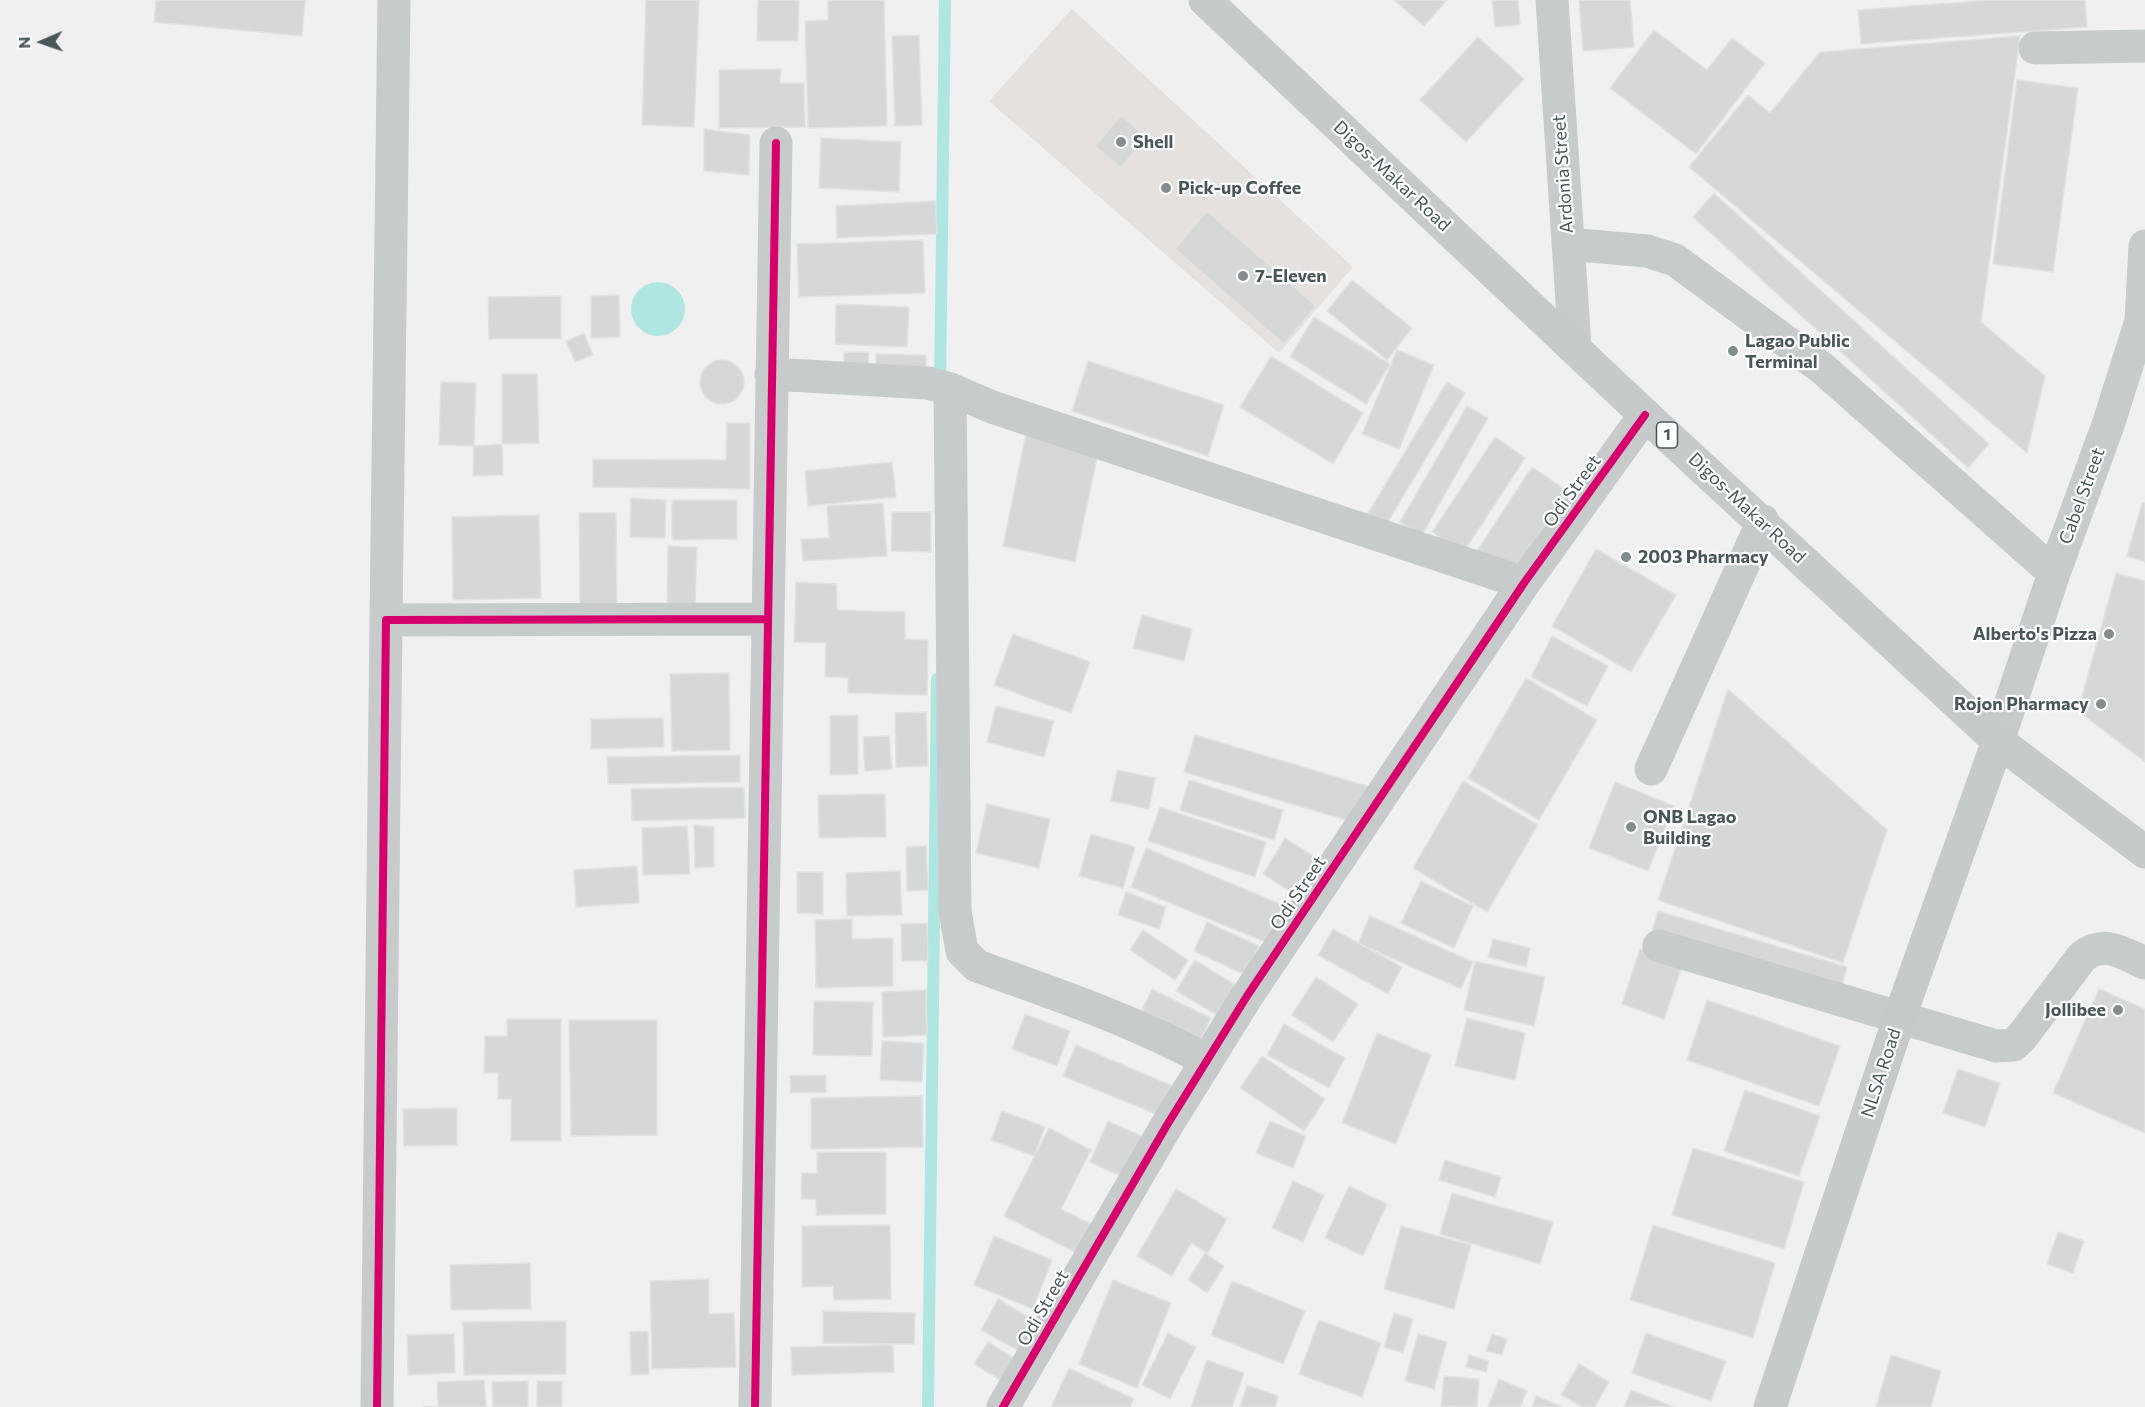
<!DOCTYPE html>
<html>
<head>
<meta charset="utf-8">
<style>
  body { margin:0 }
  #map { position:relative; width:2145px; height:1407px; overflow:hidden; background:#f0f0f0; font-family:Commissioner,sans-serif }
  canvas { display:block }
  .north { position:absolute; left:12px; top:12px; width:60px; height:60px; -webkit-text-stroke:4px #fff; paint-order:stroke; rotate:268deg; font-size:16px; font-weight:700; line-height:24px; text-align:center; color:#49575a }
  .north::after { content:''; display:block; margin:auto; width:21px; height:27px; background:#49575a; clip-path:polygon(50% 0,100% 100%,50% 72%,0 100%) }
</style>
</head>
<body>
<div id="map">
<canvas width="2145" height="1407"></canvas>
<div class="north">N</div>
</div>
<script>
const g = document.querySelector('canvas').getContext('2d');
g.lineJoin = 'round';
function paint(path, color) {
  g.fillStyle = color;
  g.fill(path, 'evenodd');
}
function stroke(path, color, width, dash) {
  g.strokeStyle = color;
  g.lineWidth = width;
  g.lineCap = dash ? 'butt' : 'round';
  g.setLineDash(dash || []);
  g.stroke(path);
}
function write(font, color, halo, rows, align = 'center') {
  g.font = font + ' Commissioner,sans-serif';
  g.lineWidth = 4.5;
  g.setLineDash([]);
  g.textBaseline = 'middle';
  g.strokeStyle = halo;
  g.fillStyle = color;
  for (const [text, x, y, turn = 0] of rows) {
    g.save();
    g.translate(x, y);
    g.rotate((+turn || 0) * Math.PI / 180);
    g.textAlign = isNaN(turn) ? turn : align;
    if (halo) g.strokeText(text, 0, 0);
    g.fillText(text, 0, 0);
    g.restore();
  }
}
paint(new Path2D(`
  M1072,9L1353,267L1279,353L989,101Z`), '#e4e1df');
paint(new Path2D(`
  M631 309a27 27 0 1 1 54 0a27 27 0 1 1-54 0Z`), '#b0e6e2');
stroke(new Path2D(`
  M940,386L945,0
  M928,1407L937,679`), '#b0e6e2', 12);
const building = new Path2D(`
  M156,0H305L302,36L154,22Z
  M646,0H699L694,127L642,125Z
  M758,0H799L798,41H757Z
  M828,0H884L887,126L808,128L805,21L828,20Z
  M1394,0H1447L1424,26Z
  M1492,0H1518L1520,25L1495,27Z
  M1579,0H1630L1634,47L1583,51Z
  M1990,0H2085L2087,27L1861,44L1858,10Z
  M1654,30L1707,70L1732,38L1765,63L1696,154L1610,88Z
  M919,35L922,125L895,126L892,36Z
  M2020,36L1981,322L2045,376L2027,453L1689,167L1748,95L1770,113L1820,52Z
  M1478,37L1524,79L1466,142L1420,100Z
  M781,69L780,83H804L805,127L719,128V70Z
  M2017,80L2078,88L2053,272L1993,264Z
  M1121,115L1146,137L1121,168L1095,146Z
  M704,129L750,135L749,175L704,171Z
  M821,138L901,142L899,192L819,188Z
  M1714,193L1989,444L1968,468L1693,217Z
  M935,201L937,234L837,238L836,206Z
  M1207,211L1316,306L1284,344L1175,249Z
  M923,240L925,293L799,297L797,244Z
  M1352,280L1412,328L1387,360L1327,311Z
  M619,295L620,337L591,338V296Z
  M561,296V339H489L488,297Z
  M836,304L909,307L907,347L835,344Z
  M1314,317L1390,364L1366,404L1290,357Z
  M584,333L593,355L575,362L566,341Z
  M1397,350L1434,365L1399,449L1362,434Z
  M844,352H869L868,370H844Z
  M876,354L926,355V371L876,370Z
  M1271,356L1363,413L1333,464L1240,407Z
  M700 382a22 22 0 1 1 44 0a22 22 0 1 1-44 0Z
  M1088,361L1224,405L1208,456L1072,411Z
  M502,374H537L539,443L502,444Z
  M441,382L476,383L474,446L439,445Z
  M1447,382L1465,393L1386,525L1367,515Z
  M1467,406L1488,418L1422,535L1400,522Z
  M727,423H750V489L593,487V459L726,460Z
  M1026,433L1099,449L1075,562L1003,546Z
  M1495,437L1525,458L1463,553L1432,532Z
  M502,444L503,475L473,476L474,446Z
  M892,462L896,497L808,506L805,471Z
  M1532,467L1567,491L1513,575L1477,551Z
  M631,498L666,500L665,538L630,537Z
  M672,500H737V539L672,540Z
  M883,503L887,556L803,561L801,539L829,538L827,506Z
  M2142,503H2145V562L2127,556Z
  M892,512H931V552L891,551Z
  M579,513H616L617,611H580Z
  M539,515L541,598L453,600L452,517Z
  M668,546L697,547L695,607L667,606Z
  M1596,549L1676,595L1631,672L1552,626Z
  M2116,573L2145,581V762L2078,711Z
  M796,582L837,584V610L905,612V639L928,640L927,695L848,693V678L825,677L826,643L794,642Z
  M1142,615L1192,629L1184,661L1133,648Z
  M1013,634L1090,662L1071,713L994,685Z
  M1552,636L1608,666L1587,706L1531,677Z
  M729,673L730,750L672,751L670,674Z
  M1526,678L1597,720L1539,820L1468,778Z
  M1728,689L1887,830L1843,963L1658,900Z
  M996,706L1054,721L1044,757L987,742Z
  M926,712L928,766L896,767L895,713Z
  M858,715V774L830,775V716Z
  M663,718L664,747L591,749V719Z
  M1195,735L1367,786L1356,823L1184,772Z
  M889,736L892,769L865,771L863,737Z
  M740,755V782L608,784L607,757Z
  M1117,770L1155,778L1149,809L1111,801Z
  M1189,780L1283,810L1274,840L1180,810Z
  M1463,781L1538,825L1487,912L1413,868Z
  M1615,782L1674,806L1648,871L1589,848Z
  M744,787L745,818L632,821L631,789Z
  M885,794L886,837L819,838L818,795Z
  M987,804L1050,819L1039,868L976,853Z
  M1160,807L1266,842L1255,877L1148,841Z
  M694,825L714,827V867L695,868Z
  M687,826L690,874L643,875L642,828Z
  M1091,834L1135,847L1123,888L1079,876Z
  M1285,838L1323,862L1301,898L1263,874Z
  M926,846L928,890L907,891L906,847Z
  M1146,848L1285,906L1270,944L1131,887Z
  M637,866L639,903L576,907L574,870Z
  M900,871L902,915L847,916L846,873Z
  M797,872H823V914L797,913Z
  M1421,881L1473,906L1454,948L1401,923Z
  M1126,892L1166,907L1159,929L1118,915Z
  M1658,911L1847,967L1840,992L1651,936Z
  M1370,916L1473,962L1461,989L1358,943Z
  M852,919V939L893,938V986L816,988L815,920Z
  M1207,922L1259,946L1245,975L1194,951Z
  M927,923L928,961H902L901,924Z
  M1333,929L1402,967L1388,994L1318,955Z
  M1143,930L1188,960L1175,980L1130,950Z
  M1493,939L1530,948L1526,967L1488,957Z
  M1640,949L1683,964L1664,1019L1622,1004Z
  M1195,960L1237,986L1219,1016L1176,991Z
  M1475,961L1545,977L1534,1026L1464,1010Z
  M1316,977L1358,1004L1333,1042L1292,1015Z
  M1152,989L1211,1018L1197,1047L1138,1018Z
  M2099,989L2145,1009V1133L2053,1093Z
  M926,990L927,1035L883,1037L882,992Z
  M1707,1000L1840,1046L1819,1106L1687,1060Z
  M814,1001L873,1002L872,1056L813,1055Z
  M1025,1014L1070,1031L1057,1066L1012,1049Z
  M1467,1018L1525,1033L1515,1080L1455,1066Z
  M507,1019H561V1141H511V1099H498V1073H484L485,1036H507Z
  M569,1020H657V1135L571,1136Z
  M1284,1024L1345,1058L1329,1088L1267,1055Z
  M1377,1033L1431,1055L1396,1144L1342,1123Z
  M882,1041L924,1043L922,1082L880,1080Z
  M1076,1045L1180,1089L1168,1119L1063,1076Z
  M1262,1056L1325,1099L1304,1131L1240,1088Z
  M1958,1069L2000,1083L1985,1127L1943,1113Z
  M826,1075V1092L791,1093L790,1076Z
  M1745,1090L1820,1116L1799,1176L1724,1151Z
  M922,1096L923,1147L811,1149V1098Z
  M457,1108V1145L404,1146L403,1109Z
  M1002,1111L1045,1127L1034,1156L991,1140Z
  M1108,1121L1148,1139L1130,1180L1090,1162Z
  M1270,1121L1306,1136L1293,1168L1256,1153Z
  M1049,1128L1091,1150L1061,1209L1095,1226L1081,1255L1004,1216Z
  M1693,1148L1804,1182L1784,1249L1672,1215Z
  M817,1152H886V1214L816,1215V1199H801L802,1173H817Z
  M1445,1160L1501,1177L1495,1197L1439,1180Z
  M1293,1181L1324,1195L1303,1242L1272,1228Z
  M1349,1186L1387,1204L1363,1256L1325,1238Z
  M1176,1189L1227,1219L1208,1253L1191,1243L1172,1276L1137,1256Z
  M1452,1193L1553,1222L1540,1264L1440,1234Z
  M890,1225L891,1299L834,1300L833,1286L802,1287V1226Z
  M1653,1225L1775,1263L1753,1338L1630,1300Z
  M1401,1226L1471,1245L1454,1309L1384,1289Z
  M2058,1232L2084,1241L2073,1273L2047,1264Z
  M994,1236L1052,1260L1033,1309L974,1285Z
  M1205,1253L1224,1266L1207,1293L1188,1280Z
  M530,1263L531,1309L451,1310L450,1265Z
  M709,1279V1314L734,1313L736,1367L652,1369L650,1281Z
  M1113,1280L1171,1303L1137,1388L1079,1364Z
  M1232,1281L1305,1311L1283,1364L1211,1335Z
  M998,1299L1036,1322L1019,1351L981,1330Z
  M823,1311L915,1313L914,1344L823,1343Z
  M1394,1313L1413,1319L1403,1353L1384,1347Z
  M1319,1320L1381,1343L1362,1397L1299,1374Z
  M566,1321V1374L464,1375L463,1322Z
  M648,1331L649,1374L631,1375L630,1332Z
  M1168,1333L1196,1347L1170,1399L1142,1385Z
  M1646,1333L1726,1361L1711,1401L1632,1373Z
  M454,1334L455,1373L408,1375L407,1335Z
  M1418,1334L1447,1342L1434,1389L1405,1381Z
  M1492,1334L1507,1339L1502,1355L1486,1351Z
  M988,1342L1017,1360L1004,1382L974,1364Z
  M893,1345L894,1372L792,1375L791,1347Z
  M1469,1355L1489,1361L1486,1372L1466,1367Z
  M1891,1355L1941,1371L1931,1407H1876Z
  M1207,1360L1244,1373L1232,1407H1191Z
  M1579,1364L1609,1382L1595,1407H1583L1561,1395Z
  M1069,1368L1134,1399L1130,1407H1051Z
  M1444,1376L1479,1379L1477,1407L1441,1406Z
  M1499,1379L1527,1391L1520,1407H1488Z
  M484,1380L486,1407H421L438,1406L437,1382Z
  M528,1381V1407H493L492,1382Z
  M537,1381H562V1407H537Z
  M1247,1385L1278,1396L1275,1407H1240Z
  M1631,1390L1674,1407H1624Z
  M1536,1396L1563,1407H1532Z`);
paint(building, '#d6d8d8');
stroke(building, '#e2e2e3', 1.5);
stroke(new Path2D(`
  M1552,0L1575,347
  M2035,48L2145,46
  M1568,244L1647,251L1675,260L1822,368L2054,573
  M771,374L928,383L950,389L992,407L1524,583
  M950,389L955,911L962,951L977,966C1055,994 1133,1020 1206,1060
  M386,620L394,0
  M1998,741L2054,573L2108,425L2141,321L2145,246
  M1651,769L1763,521
  M1659,946L1996,1046L2013,1045L2021,1038L2082,957C2105,939 2122,953 2145,963
  M377,1407L386,620L767,619
  M755,1407L776,143
  M1003,1407L1167,1125L1247,996L1524,583L1645,415`), '#c8cbcb', 33);
stroke(new Path2D(`
  M1205,0L1645,415L1998,741L2145,852
  M1770,1407L1900,1016L1998,741`), '#c6cacb', 33);
stroke(new Path2D(`
  M377,1407L386,620L767,619
  M755,1407L776,143
  M1003,1407L1167,1125L1247,996L1524,583L1645,415`), '#d6006c', 8);
for (const [x, y, r, color] of [
  [1121,142,6,"#838d8e"],
  [1166,188,6,"#838d8e"],
  [1243,276,6,"#838d8e"],
  [1733,351,6,"#838d8e"],
  [1626,557,6,"#838d8e"],
  [2109,634,6,"#838d8e"],
  [2101,704,6,"#838d8e"],
  [1631,827,6,"#838d8e"],
  [2118,1010,6,"#838d8e"]
]) {
  const dot = new Path2D();
  dot.arc(x, y, r, 0, 2 * Math.PI);
  g.fillStyle = color;
  g.fill(dot);
  stroke(dot, '#fff', 2);
}
for (const [x, y, w] of [
  [1667,435,21]
]) {
  const box = new Path2D();
  box.roundRect(x - w / 2, y - 13, w, 26, 4.5);
  g.fillStyle = '#fff';
  g.fill(box);
  stroke(box, '#49575a', 1.5);
}
write('bold 16px', '#49575a', null, [
  ["1",1667,435]
]);
write('bold 18px', '#49575a', '#fff', [
  ["Shell",1133,142],
  ["Pick-up Coffee",1178,188],
  ["7-Eleven",1255,276],
  ["Lagao Public",1745,341],
  ["Terminal",1745,362],
  ["2003 Pharmacy",1638,557],
  ["Alberto's Pizza",2097,634,"right"],
  ["Rojon Pharmacy",2089,704,"right"],
  ["ONB Lagao",1643,817],
  ["Building",1643,838],
  ["Jollibee",2106,1010,"right"]
], 'left');
write('18px', '#49575a', '#fff', [
  ["Ardonia Street",1563,174,-94],
  ["Digos-Makar Road",1392,176,43],
  ["Odi Street",1572,491,-54],
  ["Cabel Street",2082,496,-70],
  ["Digos-Makar Road",1747,508,43],
  ["Odi Street",1298,893,-56],
  ["NLSA Road",1881,1073,-72],
  ["Odi Street",1043,1308,-60]
]);
</script>
</body>
</html>
